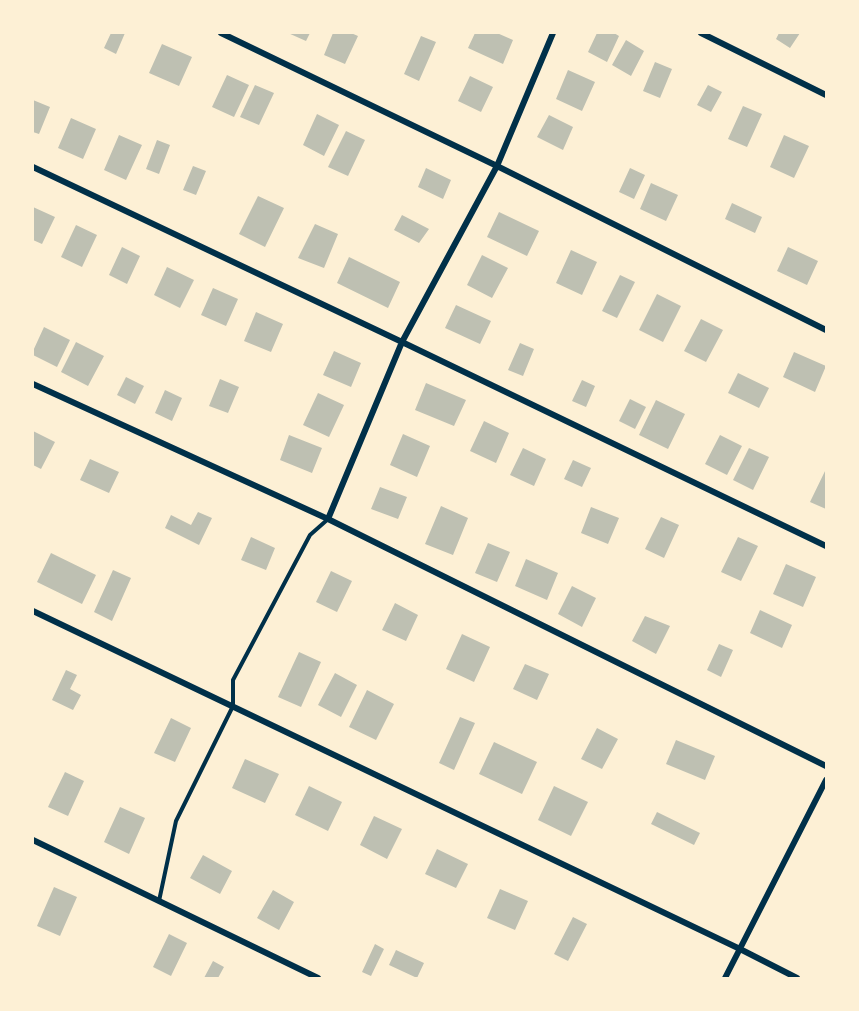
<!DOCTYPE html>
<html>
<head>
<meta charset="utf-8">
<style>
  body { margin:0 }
  #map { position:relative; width:859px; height:1011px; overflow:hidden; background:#fdf0d5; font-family:Barlow,sans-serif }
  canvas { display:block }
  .frame { position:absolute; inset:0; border:34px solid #fdf0d5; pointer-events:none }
</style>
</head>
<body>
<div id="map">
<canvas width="859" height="1011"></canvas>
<div class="frame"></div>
</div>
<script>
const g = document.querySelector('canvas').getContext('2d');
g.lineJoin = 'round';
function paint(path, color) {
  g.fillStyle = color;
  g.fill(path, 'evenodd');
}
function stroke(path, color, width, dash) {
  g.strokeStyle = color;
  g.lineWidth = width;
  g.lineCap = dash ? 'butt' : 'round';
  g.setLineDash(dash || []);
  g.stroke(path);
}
paint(new Path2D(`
  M111,33H125L116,54L104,48Z
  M288,33H310L306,41Z
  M333,33H351L358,36L345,64L324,55Z
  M475,33H497L513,40L503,64L468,48Z
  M597,33H614L619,36L607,62L588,52Z
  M779,33H800L790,48L776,39Z
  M421,36L436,42L419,81L404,74Z
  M626,40L644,51L631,76L612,65Z
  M162,44L192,57L179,86L149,73Z
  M655,62L672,69L660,98L643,91Z
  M568,70L595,82L582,111L556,99Z
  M227,75L249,85L234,117L212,107Z
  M470,76L493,87L481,112L458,101Z
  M255,85L274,93L259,125L240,117Z
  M708,85L722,92L711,112L697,105Z
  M33,100L50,107L39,134L33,132Z
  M743,106L762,114L747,147L728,139Z
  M317,114L339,125L324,156L303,145Z
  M549,115L573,127L563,150L537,137Z
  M71,118L96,129L83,159L58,148Z
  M346,131L365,140L348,176L328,167Z
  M119,135L142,145L126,180L104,170Z
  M784,135L809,146L794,178L770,167Z
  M157,140L170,145L159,174L146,169Z
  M193,166L206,171L196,195L183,190Z
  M426,168L451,180L443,199L418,187Z
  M630,168L645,175L634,199L619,192Z
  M651,183L678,195L666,221L640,209Z
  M258,196L284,208L265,247L239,234Z
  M732,203L762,217L755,233L725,219Z
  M33,207L55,217L42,244L33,240Z
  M499,212L539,231L527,256L487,237Z
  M402,215L429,229L419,243L394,230Z
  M315,224L338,234L324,268L298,258Z
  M76,225L97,235L82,267L61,257Z
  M122,247L140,256L127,284L109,275Z
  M788,247L818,261L807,285L777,271Z
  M571,250L597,262L582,295L556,283Z
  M482,255L508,268L492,298L467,285Z
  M349,257L400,282L388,308L337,283Z
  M167,267L194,280L180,308L154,295Z
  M620,275L635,282L617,318L602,311Z
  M213,288L238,299L226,326L201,315Z
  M657,294L681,306L663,342L639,330Z
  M456,305L491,321L480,344L445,328Z
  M256,312L283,324L271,352L244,341Z
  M701,319L723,330L706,362L684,351Z
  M44,327L70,340L57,367L33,355V351Z
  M76,342L104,356L88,386L61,372Z
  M520,343L534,349L523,376L508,370Z
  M334,351L361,363L351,387L323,375Z
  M794,352L826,366L815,392L783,377Z
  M738,373L769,388L759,408L728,393Z
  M126,377L144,386L135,404L117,395Z
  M220,379L239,387L228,413L209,406Z
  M582,380L595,386L586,407L572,401Z
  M426,383L466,400L454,426L415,410Z
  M165,390L182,398L172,421L155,413Z
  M318,393L344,405L329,437L303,425Z
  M630,399L646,407L635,429L619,421Z
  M656,400L685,414L668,449L639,435Z
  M484,421L509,433L496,463L470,451Z
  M33,431L55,442L41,469L33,465Z
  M403,434L430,446L417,477L390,465Z
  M289,435L322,448L312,473L280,460Z
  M720,435L742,446L727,475L705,464Z
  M523,448L546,459L534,486L510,475Z
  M749,448L769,457L753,490L733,480Z
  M90,459L119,472L109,493L80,480Z
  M573,460L591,468L582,487L564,479Z
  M826,469V509L810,502Z
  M380,487L407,497L398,519L371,509Z
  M441,506L468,518L453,555L425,544Z
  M591,507L619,518L608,544L581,533Z
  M198,512L212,518L199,545L165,528L171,515L191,525Z
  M661,517L679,525L664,558L645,549Z
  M251,537L275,548L266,570L241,560Z
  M738,537L758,546L741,581L721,572Z
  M488,543L510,552L497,582L475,573Z
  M51,553L96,575L82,604L37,582Z
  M526,559L558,573L547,600L515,586Z
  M786,564L816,577L803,607L773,594Z
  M113,570L131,578L112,621L94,612Z
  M331,571L352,581L337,612L316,602Z
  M572,586L596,598L582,627L558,614Z
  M395,603L418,615L406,641L382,630Z
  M760,610L792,625L782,648L750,633Z
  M645,616L670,626L656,654L632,641Z
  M462,634L490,647L474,682L446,669Z
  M719,644L733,650L721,677L707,670Z
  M299,652L321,662L301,707L278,697Z
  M525,664L549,674L537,700L513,689Z
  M66,670L77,675L70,689L81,695L73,710L52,700Z
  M335,673L357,685L341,717L318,705Z
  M367,690L394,704L376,740L349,727Z
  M460,717L475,723L454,770L439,763Z
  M171,718L191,728L175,762L154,753Z
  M597,728L618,739L602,769L581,759Z
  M676,740L715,756L705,780L666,764Z
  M494,742L537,762L522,794L479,774Z
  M245,759L279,774L265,803L232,788Z
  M65,772L84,781L68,816L48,807Z
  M309,786L342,802L328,831L295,815Z
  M554,786L588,802L571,836L538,820Z
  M120,807L145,818L129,854L104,842Z
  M657,812L700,833L694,845L651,824Z
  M374,816L402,829L387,859L360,845Z
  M437,849L468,864L456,888L425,874Z
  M203,855L232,871L220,894L190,878Z
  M54,887L77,897L60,936L37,926Z
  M500,889L528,901L515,930L487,918Z
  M273,890L294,902L279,930L257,918Z
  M573,917L587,924L568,961L554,954Z
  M169,934L187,943L171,976L153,967Z
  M375,944L384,949L371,976L362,972Z
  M396,950L424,963L417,978L389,965Z
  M213,961L224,967L218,978H204Z`), '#bec0b2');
stroke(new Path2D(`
  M159,901L176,821L233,706V680L310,535L327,520`), '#003049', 4);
stroke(new Path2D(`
  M221,33L497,166L826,330
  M701,33L826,95
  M33,167L402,342L826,546
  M33,384L328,519L826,766
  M328,519L402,342L497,166L553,33
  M33,611L740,949L797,978
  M33,840L318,978
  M725,978L826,780`), '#003049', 6);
</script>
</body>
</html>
